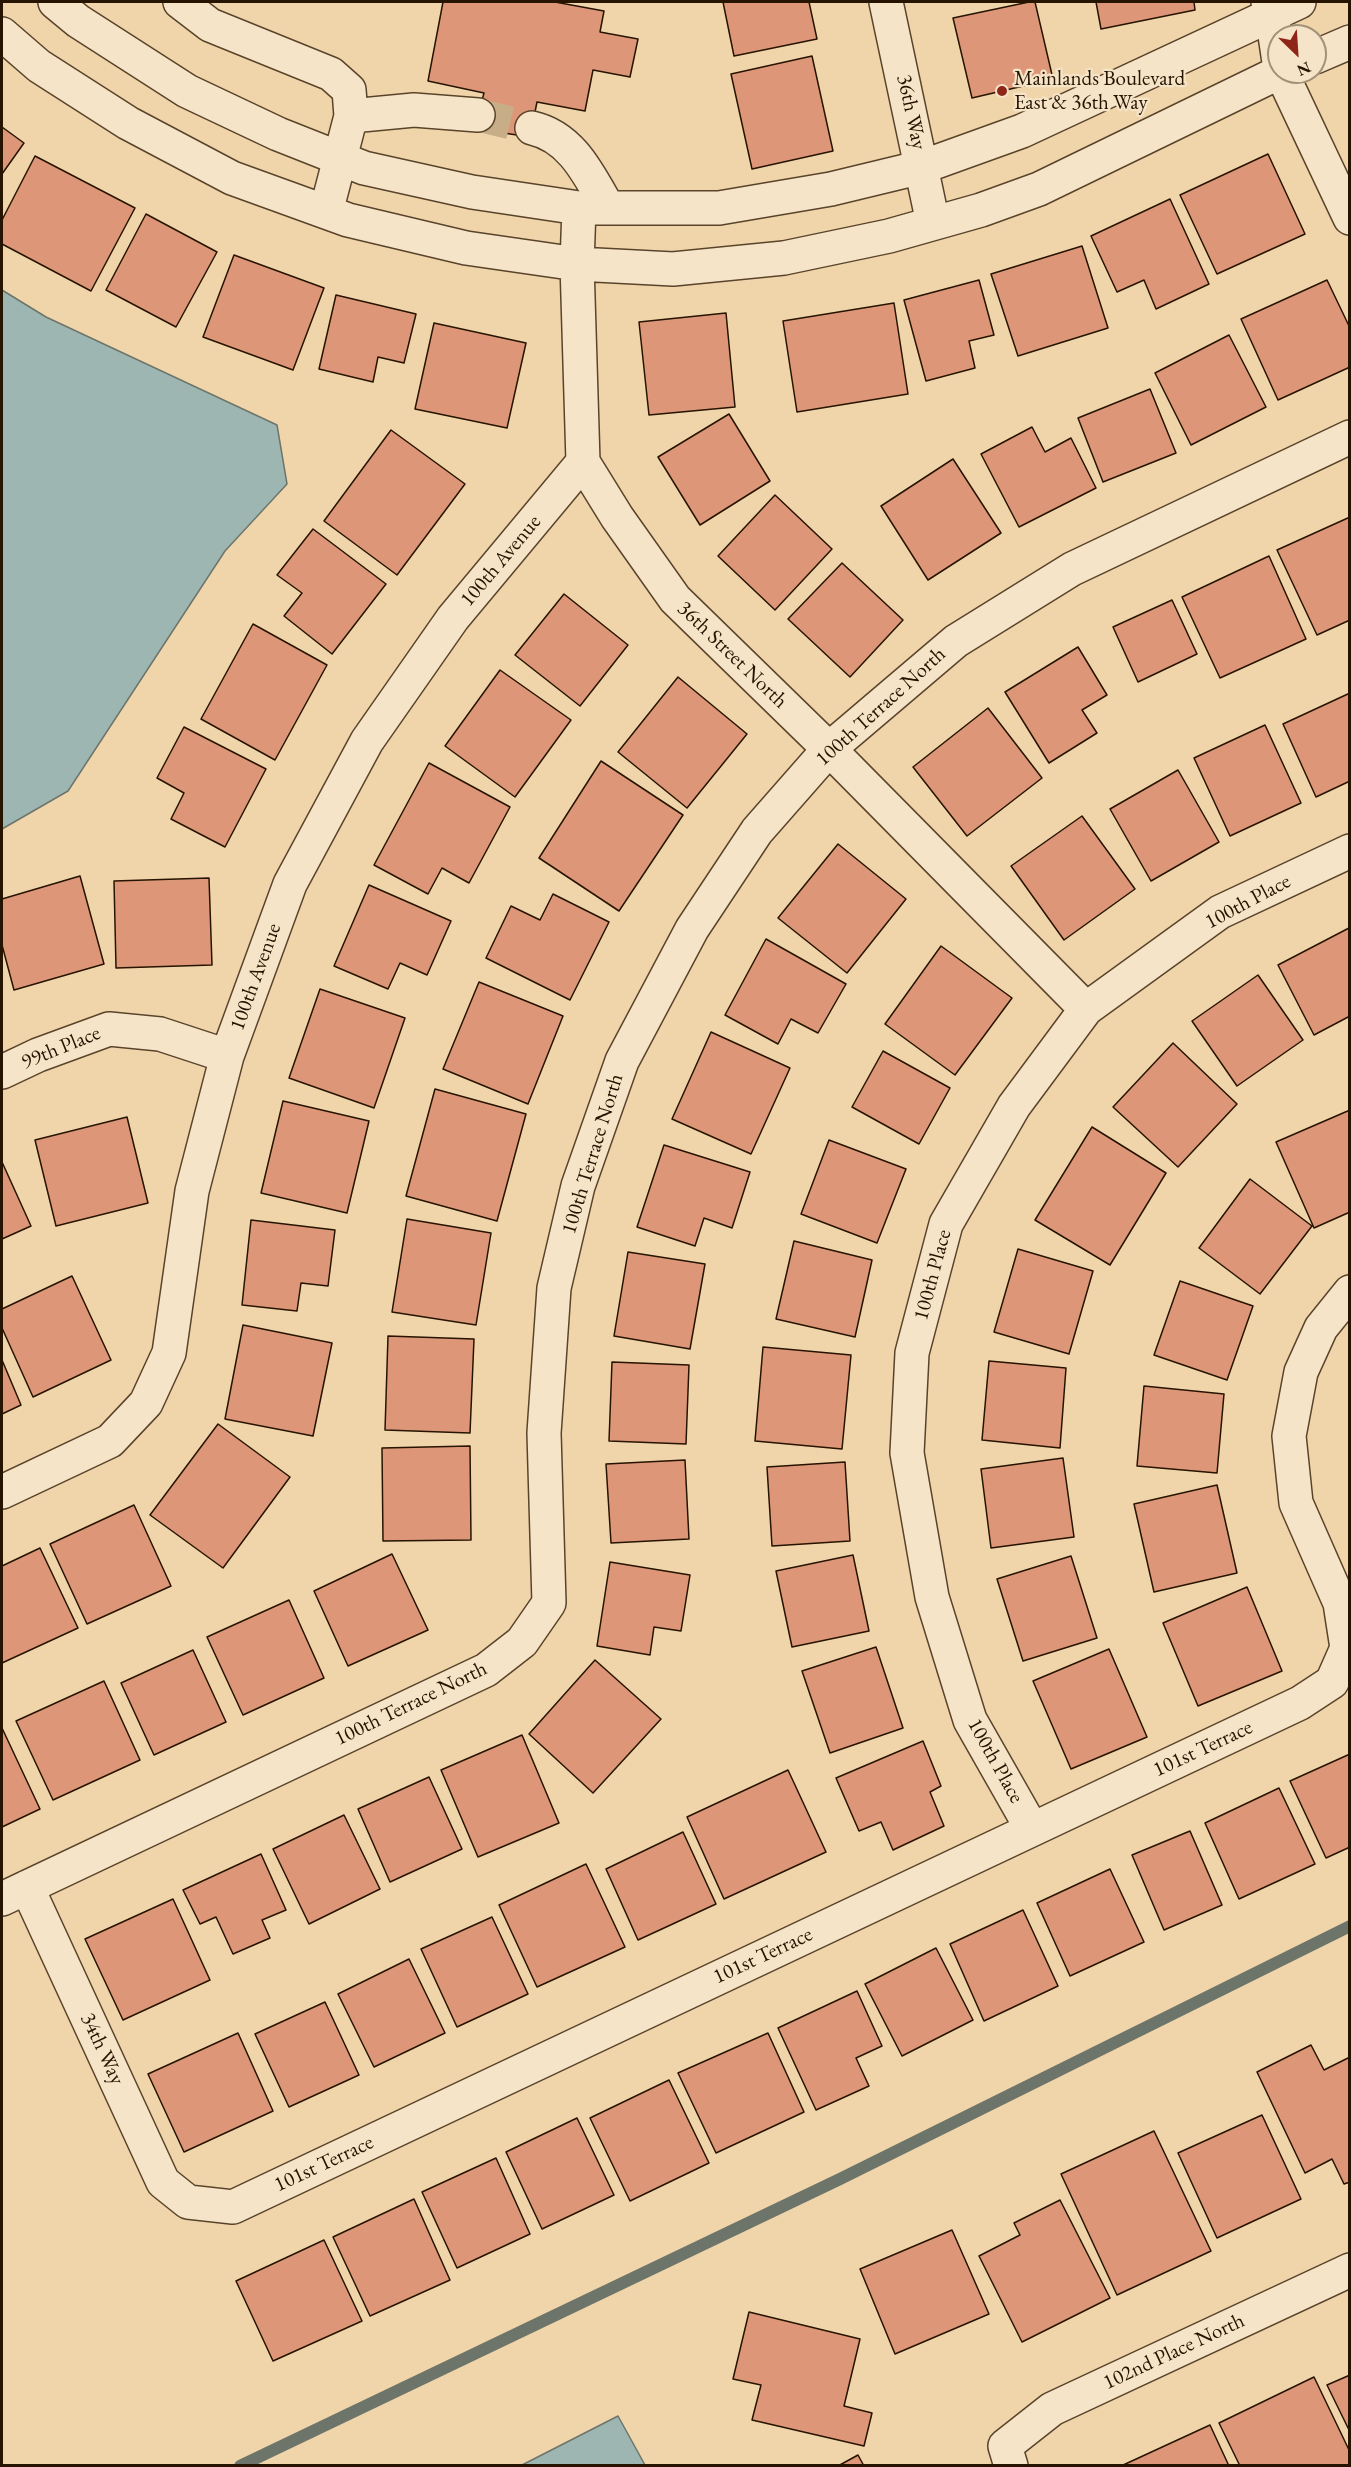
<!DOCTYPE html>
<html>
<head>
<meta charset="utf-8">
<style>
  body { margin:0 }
  #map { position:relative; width:1351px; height:2467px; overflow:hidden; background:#f1d5aa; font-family:"EB Garamond",serif }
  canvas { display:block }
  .frame { position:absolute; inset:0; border:3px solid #261401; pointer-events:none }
  .north { position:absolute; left:1267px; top:24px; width:60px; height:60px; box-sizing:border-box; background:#f6e4c8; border:2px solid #a39178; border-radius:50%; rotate:155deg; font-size:16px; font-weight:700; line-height:24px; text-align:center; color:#261401 }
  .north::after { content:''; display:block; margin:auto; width:21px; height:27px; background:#8f2418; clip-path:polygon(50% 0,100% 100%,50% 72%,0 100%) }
</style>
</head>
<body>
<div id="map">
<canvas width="1351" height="2467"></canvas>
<div class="frame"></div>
<div class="north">N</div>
</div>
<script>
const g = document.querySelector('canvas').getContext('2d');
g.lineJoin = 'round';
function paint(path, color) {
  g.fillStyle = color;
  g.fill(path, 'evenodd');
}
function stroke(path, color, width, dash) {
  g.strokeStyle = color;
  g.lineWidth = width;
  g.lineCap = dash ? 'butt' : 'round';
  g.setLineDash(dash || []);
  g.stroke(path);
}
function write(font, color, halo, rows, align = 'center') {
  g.font = font + ' "EB Garamond",serif';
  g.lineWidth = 4.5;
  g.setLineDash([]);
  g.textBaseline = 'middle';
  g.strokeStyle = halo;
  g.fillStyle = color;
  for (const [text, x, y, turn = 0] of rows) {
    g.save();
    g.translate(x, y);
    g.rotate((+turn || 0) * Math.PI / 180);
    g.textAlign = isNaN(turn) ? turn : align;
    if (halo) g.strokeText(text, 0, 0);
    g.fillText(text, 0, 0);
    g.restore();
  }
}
const water = new Path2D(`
  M2,290L46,317L277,425L287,484L225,551L68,791L2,829Z
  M618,2416L645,2465H522Z`);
paint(water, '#9db6b2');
stroke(water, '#6d756b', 1.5);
stroke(new Path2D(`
  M240,2466L840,2179L1350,1926`), '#6d756b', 12);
const building = new Path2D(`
  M443,2H555L604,11L600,32L638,39L630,77L593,70L585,111L537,102L530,137L484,130L478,115L484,93L428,81Z
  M723,2H809L817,39L734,56Z
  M1029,2H1035L1053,79L972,98L953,18Z
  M1096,2H1194L1195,10L1101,29Z
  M812,56L833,151L752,169L731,74Z
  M2,127L24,143L2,174Z
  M1268,154L1305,234L1217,274L1180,195Z
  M35,156L135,208L91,291L2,244V220Z
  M1170,199L1209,284L1156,309L1144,280L1117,292L1091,236Z
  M146,214L217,252L176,327L106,290Z
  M1082,246L1108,328L1018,356L991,274Z
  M234,255L324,288L293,370L203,337Z
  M979,280L994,335L969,341L975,368L926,381L904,300Z
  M1327,280L1350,328V367L1278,400L1241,319Z
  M336,295L416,314L404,363L378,357L373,382L319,369Z
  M894,303L908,394L797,412L783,321Z
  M726,313L735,407L649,415L639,322Z
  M434,323L526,343L507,428L415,409Z
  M1229,335L1266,407L1191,445L1155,373Z
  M1150,389L1176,453L1103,482L1078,418Z
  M729,414L770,481L700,525L658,457Z
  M1032,427L1045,452L1071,438L1096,488L1019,527L981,454Z
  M391,430L465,484L397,575L324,521Z
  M953,459L1001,533L928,580L881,506Z
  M775,495L832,549L775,610L718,556Z
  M1350,517V620L1317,635L1277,550Z
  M313,529L386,584L332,654L284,616L302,593L277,575Z
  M1269,556L1306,639L1220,678L1182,597Z
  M842,563L903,620L850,677L788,619Z
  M564,594L628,645L580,706L515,655Z
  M1172,600L1197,654L1138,682L1113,627Z
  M253,624L327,665L275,760L201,719Z
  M1078,647L1107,695L1082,710L1097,733L1049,763L1005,692Z
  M500,670L571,720L515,797L445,746Z
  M678,677L747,734L687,808L618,752Z
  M1350,693V781L1316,797L1283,724Z
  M988,708L1042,778L967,836L913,767Z
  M1265,725L1301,803L1230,836L1194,758Z
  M184,727L266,769L225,847L171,819L184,793L157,778Z
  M601,761L683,815L619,911L539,858Z
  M429,763L510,807L469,883L442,868L428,894L374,865Z
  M1178,770L1219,842L1151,881L1110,809Z
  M1082,816L1135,889L1064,940L1011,866Z
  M838,844L906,899L847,973L778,918Z
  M80,876L104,964L14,990L2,945V899Z
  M209,878L212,965L116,968L114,881Z
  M369,885L451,921L427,975L400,963L388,989L334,966Z
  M553,894L609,922L570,1000L486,958L511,906L540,920Z
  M1349,928L1350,1016L1314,1035L1278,965Z
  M766,939L846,984L818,1033L791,1019L778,1044L725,1015Z
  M941,946L1012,998L955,1075L885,1024Z
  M1258,975L1303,1040L1237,1086L1192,1021Z
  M479,982L563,1016L528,1104L443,1069Z
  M320,989L405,1018L374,1108L289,1078Z
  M711,1032L790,1068L751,1154L672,1119Z
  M1173,1043L1237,1104L1178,1167L1113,1107Z
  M883,1051L950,1088L919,1144L852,1107Z
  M435,1089L526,1114L497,1221L406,1196Z
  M283,1101L369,1121L347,1213L261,1193Z
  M1350,1110V1212L1314,1228L1276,1142Z
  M127,1117L148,1203L56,1226L35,1140Z
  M1092,1127L1166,1173L1110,1265L1035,1220Z
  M829,1140L906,1169L877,1243L801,1214Z
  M664,1145L750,1172L732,1228L704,1218L695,1246L637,1227Z
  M2,1162L31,1226L2,1239Z
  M1250,1179L1312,1226L1260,1294L1199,1248Z
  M407,1219L491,1233L476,1325L392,1312Z
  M251,1220L335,1230L328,1286L301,1283L297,1311L242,1305Z
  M794,1241L872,1260L855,1337L776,1319Z
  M1018,1249L1093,1271L1069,1354L994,1332Z
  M628,1252L705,1264L690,1349L614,1336Z
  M72,1276L111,1360L33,1397L2,1328V1309Z
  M1180,1281L1253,1306L1227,1380L1154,1355Z
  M243,1325L332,1343L313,1436L225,1419Z
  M388,1336L474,1339L470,1433L385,1430Z
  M763,1347L851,1355L842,1449L755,1441Z
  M2,1360L21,1405L2,1414Z
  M989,1361L1066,1368L1060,1448L982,1440Z
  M612,1362L689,1365L686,1444L609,1441Z
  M1144,1386L1224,1394L1217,1473L1137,1466Z
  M218,1424L290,1477L223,1568L150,1515Z
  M470,1446L471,1540L383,1541L382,1448Z
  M1063,1458L1074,1537L991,1548L981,1469Z
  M685,1460L689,1539L611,1543L606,1464Z
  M845,1462L850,1541L772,1546L767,1467Z
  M1217,1485L1237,1573L1154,1592L1134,1504Z
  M134,1505L171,1586L87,1624L50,1544Z
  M40,1548L78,1628L2,1663V1566Z
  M392,1554L428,1630L348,1666L314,1591Z
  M853,1555L869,1631L792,1647L776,1571Z
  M1071,1556L1097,1638L1023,1661L997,1579Z
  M610,1562L690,1575L681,1631L654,1627L650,1655L597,1646Z
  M1247,1587L1282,1671L1198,1706L1163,1623Z
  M289,1600L324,1678L243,1715L207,1637Z
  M876,1647L903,1728L830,1753L802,1671Z
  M1109,1649L1147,1737L1071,1769L1033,1681Z
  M193,1650L226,1722L154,1755L121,1683Z
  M595,1660L661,1719L593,1793L529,1734Z
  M104,1681L140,1760L53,1800L16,1721Z
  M2,1728L40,1809L2,1827Z
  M522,1735L559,1823L478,1857L441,1770Z
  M923,1741L941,1786L930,1792L944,1826L893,1850L881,1822L859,1831L836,1778Z
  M1350,1754V1847L1326,1858L1290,1781Z
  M788,1770L826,1852L724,1899L687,1817Z
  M429,1777L462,1849L390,1882L358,1809Z
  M1279,1788L1315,1864L1239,1899L1205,1823Z
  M344,1815L380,1889L309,1924L273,1849Z
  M1190,1831L1222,1905L1164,1930L1132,1855Z
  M683,1832L716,1904L638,1940L606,1869Z
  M261,1854L286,1910L262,1920L270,1938L233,1954L216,1917L200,1924L183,1890Z
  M586,1864L625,1947L537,1987L499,1905Z
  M1110,1869L1144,1942L1070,1976L1037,1903Z
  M173,1899L210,1980L123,2020L85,1939Z
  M1023,1910L1058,1986L984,2021L950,1944Z
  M492,1917L528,1994L457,2027L421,1949Z
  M936,1948L973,2020L902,2056L865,1984Z
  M409,1959L445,2033L374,2067L338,1994Z
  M857,1991L882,2046L856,2058L869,2086L816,2110L778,2028Z
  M325,2002L359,2075L289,2107L255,2034Z
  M238,2033L273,2111L184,2152L148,2074Z
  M768,2033L804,2112L716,2153L678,2073Z
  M1311,2045L1324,2070L1350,2057V2182L1344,2184L1332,2159L1305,2173L1257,2072Z
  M669,2080L709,2163L630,2201L590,2118Z
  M1262,2115L1301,2199L1217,2238L1178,2153Z
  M577,2118L614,2195L542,2229L506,2152Z
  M1154,2131L1211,2251L1117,2295L1061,2174Z
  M496,2158L530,2234L457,2268L422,2192Z
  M414,2199L450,2280L370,2316L333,2237Z
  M1060,2200L1110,2298L1022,2342L979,2256L1020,2235L1014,2223Z
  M952,2230L989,2314L895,2354L860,2269Z
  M324,2240L362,2321L273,2361L236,2281Z
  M749,2312L860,2339L844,2406L872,2413L864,2446L752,2420L761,2385L733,2379Z
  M1350,2375V2432L1327,2385Z
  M1314,2377L1350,2452V2466H1240L1219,2423Z
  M1210,2425L1229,2466H1121Z
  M858,2455L864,2466H838Z`);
paint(building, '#dd9778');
stroke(building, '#261401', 1.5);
stroke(new Path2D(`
  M478,115L532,128`), '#c8ae88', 33, [33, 16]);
const minor = new Path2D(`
  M55,2L78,21L187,91L278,134L364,168L472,192L579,208H719L831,189L922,167L1022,131L1299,2
  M180,2L210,25L331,74L349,90L351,116L326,212
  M886,2L933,223
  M1268,2L1272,15L1279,62
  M2,34L39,66L128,123L232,178L348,220L466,248L577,264L673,269L784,258L889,236L981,210L1039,189L1280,72
  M1315,57L1350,42
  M1281,72L1350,218
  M351,116L414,110L478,115
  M532,128C572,137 589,175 608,208
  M579,208L577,264L583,462L617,517L675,599L829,749L1086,1009
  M2,1072L38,1055L109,1029L160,1034L227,1056
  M2,1492L110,1441L146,1403L169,1353L192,1191L227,1056L290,884L367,741L453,618L583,462
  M1032,1829L970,1720L932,1597L907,1453L912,1353L946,1224L1014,1106L1086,1009L1220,912L1350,851
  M27,1887L163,2182L188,2202L233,2207L1300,1703L1332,1682L1347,1648L1340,1603L1296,1503L1289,1436L1301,1372L1321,1328L1350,1292
  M2,1899L486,1670L522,1642L549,1603L544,1433L554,1288L578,1186L622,1061L692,929L757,831L829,749L956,641L1072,569L1350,437
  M1011,2466L1005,2446L1052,2409L1350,2270`);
stroke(minor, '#59442b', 36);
stroke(minor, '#f6e4c8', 33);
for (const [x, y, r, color] of [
  [1002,91,6,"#8f2418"]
]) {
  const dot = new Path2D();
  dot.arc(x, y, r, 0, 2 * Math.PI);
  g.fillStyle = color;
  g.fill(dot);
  stroke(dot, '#f6e4c8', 2);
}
write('21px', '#261401', '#f6e4c8', [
  ["Mainlands Boulevard",1014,79],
  ["East & 36th Way",1014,103]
], 'left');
write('21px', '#261401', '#f6e4c8', [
  ["36th Way",911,112,78],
  ["100th Avenue",501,561,-50],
  ["36th Street North",732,655,44],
  ["100th Terrace North",881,707,-42],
  ["100th Place",1248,902,-28],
  ["100th Avenue",256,977,-70],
  ["99th Place",61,1048,-22],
  ["100th Terrace North",593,1154,-73],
  ["100th Place",933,1275,-75],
  ["100th Terrace North",411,1704,-26],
  ["101st Terrace",1203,1749,-25],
  ["100th Place",995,1761,61],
  ["101st Terrace",763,1956,-25],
  ["34th Way",102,2049,65],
  ["101st Terrace",324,2164,-25],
  ["102nd Place North",1174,2352,-25]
]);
</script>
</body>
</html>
